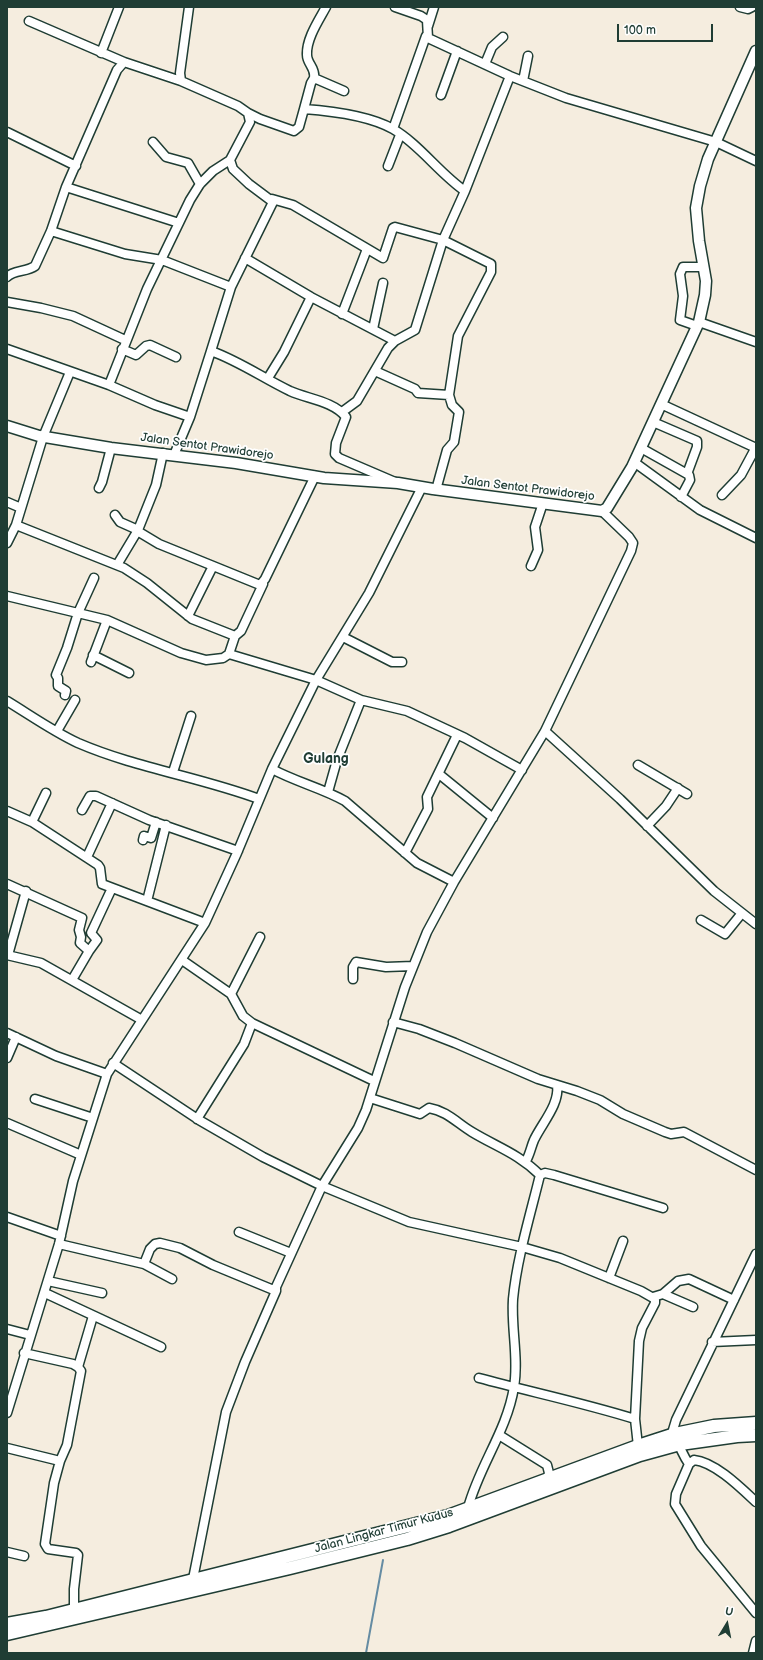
<!DOCTYPE html>
<html>
<head>
<meta charset="utf-8">
<style>
  body { margin:0 }
  #map { position:relative; width:763px; height:1660px; overflow:hidden; background:#f5eddf; font-family:"Balsamiq Sans",sans-serif }
  canvas { display:block }
  .frame { position:absolute; inset:0; border:8px solid #1f3d34; pointer-events:none }
  .north { position:absolute; left:707px; top:1604px; width:40px; height:40px; -webkit-text-stroke:3px #fff; paint-order:stroke; rotate:10deg; font-size:11px; font-weight:700; line-height:16px; text-align:center; color:#1f3d34 }
  .north::after { content:''; display:block; margin:auto; width:14px; height:18px; background:#1f3d34; clip-path:polygon(50% 0,100% 100%,50% 72%,0 100%) }
  .scale { position:absolute; left:617px; top:24px; width:96px; height:18px; box-sizing:border-box; border:2px solid #1f3d34; border-top:0; padding-left:5px; font-size:12px; line-height:14px; white-space:nowrap; color:#1f3d34; -webkit-text-stroke:3px #fff; paint-order:stroke }
</style>
</head>
<body>
<div id="map">
<canvas width="763" height="1660"></canvas>
<div class="frame"></div>
<div class="north">U</div>
<div class="scale">100 m</div>
</div>
<script>
const g = document.querySelector('canvas').getContext('2d');
g.lineJoin = 'round';
function stroke(path, color, width, dash) {
  g.strokeStyle = color;
  g.lineWidth = width;
  g.lineCap = dash ? 'butt' : 'round';
  g.setLineDash(dash || []);
  g.stroke(path);
}
function write(font, color, halo, rows, align = 'center') {
  g.font = font + ' "Balsamiq Sans",sans-serif';
  g.lineWidth = 3.5;
  g.setLineDash([]);
  g.textBaseline = 'middle';
  g.strokeStyle = halo;
  g.fillStyle = color;
  for (const [text, x, y, turn = 0] of rows) {
    g.save();
    g.translate(x, y);
    g.rotate((+turn || 0) * Math.PI / 180);
    g.textAlign = isNaN(turn) ? turn : align;
    if (halo) g.strokeText(text, 0, 0);
    g.fillText(text, 0, 0);
    g.restore();
  }
}
stroke(new Path2D(`
  M366,1653L383,1560`), '#658ca3', 2);
const minor = new Path2D(`
  M189,7L180,73L181,81L238,106L248,113L250,122L230,160L233,169L249,184L273,202L231,287L211,351C239,361 263,378 290,391C308,399 333,401 346,417L336,443L335,454L339,458L395,482
  M395,7L421,16L427,20L428,38L510,76L566,98L716,142L756,161
  M740,7L748,9L752,7
  M29,21L124,62
  M428,26L434,7
  M101,53L119,7
  M485,64L492,47L503,37
  M314,78C316,68 307,64 307,55C306,39 319,20 326,7
  M523,81L528,56
  M441,95L457,51
  M304,109L311,83L314,78L344,91
  M248,113L260,119L294,131L299,127L304,109C331,111 370,116 393,129C419,144 440,174 465,191L443,240L415,330L395,341L388,348L357,401L342,412
  M393,129L426,36
  M7,132L76,166
  M153,142L166,157L188,163L200,184
  M388,166L400,135
  M66,187L179,223
  M465,191L510,76
  M272,199L293,205L383,258L393,228L395,227L443,240L491,264V272L458,336L449,395L452,405L459,412L454,442L447,450L436,490
  M51,231L125,254L162,260L231,287
  M245,258L311,297L395,341
  M7,277C13,270 27,272 35,266L51,231L66,187L117,70L124,62L181,81
  M7,302L41,308L73,316L125,340
  M342,314L367,249
  M699,322L756,342
  M697,326L680,320L683,296L680,274L683,267H704
  M373,329L383,283
  M7,349L109,385L147,289L190,200L200,184L213,171L230,160
  M122,349L136,355L146,346L150,345L176,357
  M375,371L415,389L418,393L449,395
  M268,378L284,352L311,297
  M109,385L155,405L190,417
  M661,404L756,448
  M653,422L697,441V447L687,474
  M641,448L689,475L690,480L681,497
  M163,453L156,485L138,530L139,532L159,544L260,585L265,579L315,476
  M174,455L190,417L211,351
  M634,462L700,510L756,538
  M99,488L102,482L111,448
  M722,495L741,475L755,449
  M7,502L21,508
  M602,511L629,537L633,543L631,551L545,731L454,882L427,932L405,987L366,1110L358,1128L322,1186L409,1222L522,1247L560,1258L641,1291L655,1299V1303L642,1328L639,1341L635,1419L638,1446
  M115,515L120,522L138,530L117,565
  M16,525L124,568L147,583L192,619L235,636L229,654L316,680L361,700L407,711L465,738L522,770
  M7,543L16,525L43,437L70,372
  M531,566L538,550L535,527L543,503
  M7,596L107,620L181,653L206,660L223,658L229,654
  M188,616L213,566
  M235,636L241,631L263,584
  M343,637L392,662H402
  M93,655L129,673
  M91,662L107,620
  M65,695L66,691L58,686V678L56,675L67,648L78,613L94,578
  M7,701C30,715 54,732 78,743C136,768 200,777 259,799
  M57,731L75,700
  M545,731L620,799L714,891L756,924
  M638,765L687,794
  M272,769C296,782 322,788 345,801L417,863L454,882
  M173,772L191,716
  M439,774L493,818
  M328,792L337,760L361,700
  M82,810L90,796H96L149,820L238,851
  M7,811L32,822L98,865L100,868L102,884L205,923
  M32,822L46,793
  M647,826L666,806L678,788
  M143,840L144,836L151,838L156,822
  M405,853L428,809L427,797L457,735
  M87,857L112,803
  M7,884L82,918L79,930L81,937L80,943L89,951L72,980
  M147,901L166,825
  M701,920L725,934L742,913
  M89,951L97,940L91,933L112,888
  M7,955L41,963L142,1020
  M8,955L26,891
  M182,960L231,994L243,1016L252,1023L374,1081
  M353,979V967L356,962L386,967L413,966
  M231,994L260,937
  M393,1022L419,1029L455,1043L538,1079L577,1091L600,1100L623,1114L665,1132L671,1134L684,1132L756,1170
  M7,1033L56,1056L107,1074
  M7,1058L16,1037
  M370,1098L420,1114L429,1108C447,1111 457,1123 472,1132C497,1147 519,1154 540,1175C530,1216 517,1258 513,1299C511,1329 519,1358 514,1387C507,1431 479,1466 468,1508
  M35,1099L93,1118
  M197,1119L244,1044L252,1023
  M7,1123L81,1155
  M526,1161C530,1154 531,1147 534,1140C542,1123 560,1104 557,1085
  M540,1175L545,1173L554,1175L663,1208
  M7,1217L61,1236
  M239,1232L291,1253
  M59,1244L144,1264L150,1249L155,1244L160,1243L180,1248L213,1265L276,1291V1287L322,1186L263,1157L199,1120L113,1063
  M756,1254L676,1420L673,1430C677,1441 682,1454 689,1464L676,1494L675,1504L701,1546L756,1613
  M144,1264L172,1279
  M609,1278L623,1241
  M48,1281L102,1293
  M45,1293L161,1347
  M663,1294L693,1307
  M653,1297L663,1294L678,1281L689,1279L734,1300
  M7,1329L30,1335
  M712,1342L756,1340
  M24,1353L73,1364L78,1367L81,1371L67,1445L60,1461
  M78,1367L93,1316
  M479,1378C531,1392 584,1403 635,1419
  M7,1413L59,1244L73,1181L107,1074L205,923L237,853L272,769L316,680L369,593L422,487
  M499,1435L547,1465L549,1473L547,1480
  M7,1448L60,1461L54,1483L45,1544L48,1549L76,1553L78,1555L74,1589V1610
  M689,1464L694,1460C715,1462 741,1488 756,1502
  M7,1552L24,1556
  M193,1579L226,1412L245,1362L276,1291
  M753,1653L756,1641`);
const major = new Path2D(`
  M7,426L39,436L111,448L236,463L324,478L398,483L433,489L602,511L607,508L632,467L699,322L705,295L706,281L699,241L696,208L700,186L708,159L756,51`);
const highway = new Path2D(`
  M7,1624L46,1617L448,1516L638,1446L675,1434L714,1426L756,1423
  M7,1634L290,1568L407,1539L449,1526L640,1455L680,1444L737,1436L756,1435`);
stroke(minor, '#1f3d34', 11);
stroke(major, '#1f3d34', 13);
stroke(highway, '#1f3d34', 15);
stroke(minor, '#fff', 8);
stroke(major, '#fff', 10);
stroke(highway, '#fff', 12);
write('12px', '#1f3d34', '#fff', [
  ["Jalan Sentot Prawidorejo",207,447,8],
  ["Jalan Sentot Prawidorejo",528,489,7],
  ["Jalan Lingkar Timur Kudus",384,1531,-15]
]);
write('bold 14px', '#1f3d34', '#fff', [
  ["Gulang",326,759]
]);
</script>
</body>
</html>
